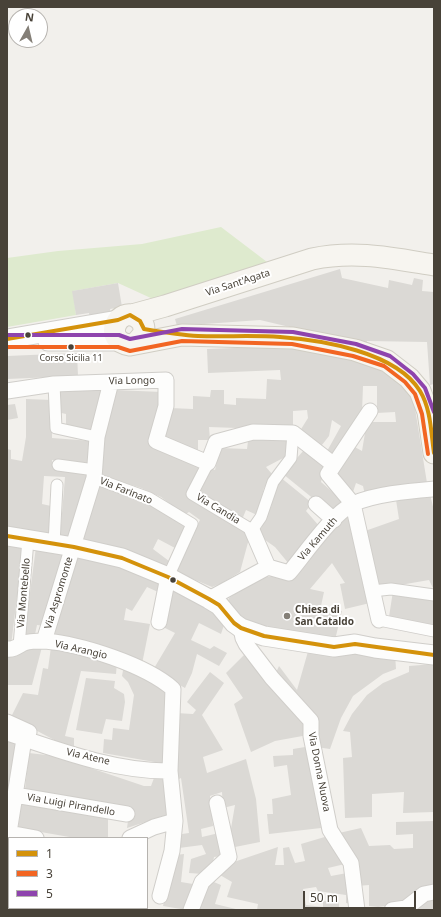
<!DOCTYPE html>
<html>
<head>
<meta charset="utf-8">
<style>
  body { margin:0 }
  #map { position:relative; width:441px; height:917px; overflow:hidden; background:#f2f0ec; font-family:"Noto Sans",sans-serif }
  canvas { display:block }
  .frame { position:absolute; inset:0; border:8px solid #484238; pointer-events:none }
  .legend { position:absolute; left:8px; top:837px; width:140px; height:72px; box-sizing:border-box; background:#fff; border:1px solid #b6b3af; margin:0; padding:5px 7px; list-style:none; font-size:12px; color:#484238 }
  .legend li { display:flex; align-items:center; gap:8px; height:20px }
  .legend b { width:20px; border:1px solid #b6b3af }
  .north { position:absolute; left:8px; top:8px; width:40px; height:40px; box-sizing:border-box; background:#fff; border:1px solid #b6b3af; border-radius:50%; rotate:8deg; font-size:11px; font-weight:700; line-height:16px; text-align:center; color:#484238 }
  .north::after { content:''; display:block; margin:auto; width:14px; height:18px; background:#847f77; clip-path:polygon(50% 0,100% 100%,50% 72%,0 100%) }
  .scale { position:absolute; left:303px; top:891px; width:113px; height:18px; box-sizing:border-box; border:2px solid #484238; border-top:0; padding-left:5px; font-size:12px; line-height:14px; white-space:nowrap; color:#484238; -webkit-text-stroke:3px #fff; paint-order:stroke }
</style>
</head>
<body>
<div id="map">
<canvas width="441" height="917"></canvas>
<div class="frame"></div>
<ul class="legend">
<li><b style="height:5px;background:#d4920b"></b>1</li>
<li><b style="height:5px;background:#f26522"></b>3</li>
<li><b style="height:5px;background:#8e44ad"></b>5</li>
</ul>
<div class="north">N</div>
<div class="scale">50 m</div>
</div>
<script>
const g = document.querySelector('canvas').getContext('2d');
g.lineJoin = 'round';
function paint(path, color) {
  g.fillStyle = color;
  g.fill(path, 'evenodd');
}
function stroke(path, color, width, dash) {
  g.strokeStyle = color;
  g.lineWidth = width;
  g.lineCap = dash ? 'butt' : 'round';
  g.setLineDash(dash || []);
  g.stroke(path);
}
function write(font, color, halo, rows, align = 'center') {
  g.font = font + ' "Noto Sans",sans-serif';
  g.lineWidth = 4;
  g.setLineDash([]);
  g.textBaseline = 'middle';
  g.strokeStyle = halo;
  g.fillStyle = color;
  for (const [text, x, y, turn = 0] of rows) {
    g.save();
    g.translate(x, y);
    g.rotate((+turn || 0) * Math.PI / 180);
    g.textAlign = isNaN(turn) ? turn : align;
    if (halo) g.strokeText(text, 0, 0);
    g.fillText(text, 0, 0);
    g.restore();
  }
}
paint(new Path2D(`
  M221,227L271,265L153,299L118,283L73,291L76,315L7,327V258L58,251L142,244Z`), '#deeace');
paint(new Path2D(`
  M340,269L342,278L388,288L389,280L412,285L414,278L423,280L422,291L434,292V384L430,385L427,342L367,341L366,345L260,320L177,326L175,319Z
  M118,283L122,307L110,309L112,317L90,321L89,313L76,315L72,291Z
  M289,346L337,354L378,369L399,381L413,396L427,483L365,495L363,486L356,483L353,492L333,474L353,446L362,451L365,433L370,422H396L395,412L377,413V386H363L362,412L334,459L326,453L341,426L332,420L329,436L318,450L298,434L308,418L307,410L293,411V430L209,427L210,440H198V453L160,440L170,408L193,409V396L210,397L211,390H224V404L236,405V398L266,399L267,379L281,380L280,370L208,373L207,349Z
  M77,353L78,376L7,379V356Z
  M102,388L95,433L66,425V414L57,412L56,391Z
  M114,390L162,392L157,421L149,443L200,466L188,495L250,535L240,572L222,583L212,587L174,571L184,548L200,520L189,512L184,515L161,497L141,488L100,475L99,446Z
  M26,399L52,400V438L92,441L91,465L52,460V468L91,474L71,540L60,537L65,477L44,476L42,504L51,506L50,535L7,528V449L11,450V459L22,461L26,437Z
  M15,404L18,418L7,420V405Z
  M255,436L288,437L287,456L266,467L272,474L264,488L257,515L246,510L241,522L197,492L208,467L215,470L220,448L247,449L248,441H252Z
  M304,450L325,467L321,482L343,501L331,513L283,474Z
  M280,477L312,503L306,511L320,527L289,564L275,547L258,535L271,507L276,483Z
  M98,484L146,502L187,526L175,548L158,539L153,549L169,561L165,567L78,544Z
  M430,494L434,511V590L429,580L377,589L365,531L399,519L396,500Z
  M348,513L370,603L345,609L340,584L345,583L332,563L310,589L324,592L321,606L342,611L335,640L238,621L226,605L229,598L257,579L272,576L290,579Z
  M7,544L23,546L11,646L7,645Z
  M36,547L69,551L46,626L37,625L34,639L24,638Z
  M76,555L109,561L160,581L158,592L147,587L132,611L126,608L124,620L150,624L142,664L49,639Z
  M171,588L221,616L225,622L221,634L199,623L191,640L210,649L214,646L227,653L219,666L197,654L192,673L185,688L153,670L175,633L163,627Z
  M393,591L434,598V625L389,617Z
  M26,646L42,647L32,685H7V653Z
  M51,647L117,663L116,674L81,671L65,736L74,738V746L58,742L11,717L23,693L38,695L43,668L48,669Z
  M309,648L395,654L396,669L383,674L353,696L341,718L330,749L316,747L315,718L275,675L279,666L297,690Z
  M246,653L306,725L308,735L275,741L251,752L234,704L243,698L226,673Z
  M434,664V812L403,813L404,792L372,794V817L345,818L343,758L352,757L350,732L343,731L352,714L367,695L383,683L409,672V666Z
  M124,665L168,692L166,764L103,753L104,739L112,740L113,728L129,730L134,695L128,682L122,676Z
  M210,672L224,683L202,715L223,750L203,757L207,773L246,759L256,799L260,842L230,848L229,840L235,805L223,808L222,792L210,796L213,826L201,829L202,837L219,833L223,856L214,857L212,867L203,874L189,873L191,859L206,854L202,845L179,848L182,834L189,833L181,778L177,780L176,713L193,714L196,710L187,702Z
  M86,678L115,681L114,688L124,694L125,702L122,721L106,719L102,734L76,730Z
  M7,737L17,740L8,792H7Z
  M311,746L321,828L269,834L267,814H273L272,799L291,795L287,765L274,767L273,756L293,755V749Z
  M29,753L55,756L144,786H151L154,778L168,777L167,815L127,828L130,807L25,789Z
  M22,800L108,816V838H75L18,828Z
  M434,821V887L418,888L408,903L378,907L369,906V885L357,886L339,833L361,828L369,846L390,845L394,849L413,848V834L396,835V822Z
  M328,836L345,864L328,868L331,876L347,873L353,904L346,903V895L318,891L316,887L303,889L306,905L323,907V901L339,902V910H257L258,904L227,897L232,882L220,875L228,864L278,847L275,865H284L283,848L289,847L295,863L305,861L301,844Z
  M184,854L181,882L193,884L187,910L163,906L175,855Z
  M209,880L221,885L215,904L240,910H198Z
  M434,897V910H411Z
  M86,908H124V910H85Z`), '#dbd9d5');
const pedestrian = new Path2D(`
  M54,384L56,428L97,437
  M208,463L192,494L252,530L261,517L273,482L291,458L293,433
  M58,465L95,470
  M94,478L149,498L192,524L168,577
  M54,544L57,485
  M372,591L391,589L434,595
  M379,620L434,631
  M19,646L28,540`);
const minor = new Path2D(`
  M7,391L54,384L166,380V406L156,441L208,463L216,442L253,432L293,433L334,465L328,474L353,504L379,620
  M334,465L370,411
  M316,504L334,520
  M252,530L268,567
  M209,599L268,567L289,573C305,554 332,514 353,504C374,494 411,491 434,489
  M159,622L168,577
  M241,628L243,638L246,644L272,678L311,721V736L330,830L351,863L357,910
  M44,641L94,478L97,437L111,382
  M7,649C14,650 18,646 24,643C29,641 39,641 45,641C81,644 146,665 173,689L170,771L175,821L154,827L130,838
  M7,722L29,732
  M7,733C58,750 116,772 170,771
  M15,795L127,814
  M9,833L36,838
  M7,845L24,739
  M160,896L172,851L175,821
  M131,910L132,908
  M191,910L202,882L229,857L217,803
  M392,910L406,908L424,894L434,892`);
const tertiary = new Path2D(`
  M7,339L118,320
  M48,341H119
  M7,536L74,547L122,558L168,577L209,599L219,605L234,623L241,628L264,636L334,647L355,644L375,648L434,655`);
const secondary = new Path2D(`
  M132,315L165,306L312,259C355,250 391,258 434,265
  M136,343L143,335C145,329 144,322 138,318C118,304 101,341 130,345L182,335L293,338L355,350L387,361L409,378L420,391L428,412L434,453`);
stroke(pedestrian, '#d0ceca', 13);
stroke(minor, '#d0ceca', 17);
stroke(tertiary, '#d0ceca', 21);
stroke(secondary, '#d0cdc3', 23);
stroke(pedestrian, '#fdfdfc', 11);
stroke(minor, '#fdfdfc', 15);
stroke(tertiary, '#fdfdfc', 19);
stroke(secondary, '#f7f5f0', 21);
stroke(new Path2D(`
  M7,339L118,320L130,315L140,321L144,329C162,332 180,335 198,336C225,337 253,335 280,337C322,340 396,352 420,391C431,409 431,433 434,453
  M7,536L74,547L122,558L168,577L209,599L219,605L234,623L241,628L264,636L334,647L355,644L434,655`), '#d4920b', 4);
stroke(new Path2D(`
  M7,347H118L130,351L182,341L292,344L353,356L384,366L405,382L415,394L422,414L428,454`), '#f26522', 4);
stroke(new Path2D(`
  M7,335H119L130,339L182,329L293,332L356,344L390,356L413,374L425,388L434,412`), '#8e44ad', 4);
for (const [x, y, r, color] of [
  [28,335,3.5,"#484238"],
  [71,347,3.5,"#484238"],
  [173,580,3.5,"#484238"],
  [287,616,4,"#847f77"]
]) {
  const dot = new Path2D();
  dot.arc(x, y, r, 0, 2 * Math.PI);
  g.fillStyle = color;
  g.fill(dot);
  stroke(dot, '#fff', 1.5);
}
write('9px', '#484238', '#fff', [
  ["Corso Sicilia 11",71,358]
]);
write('10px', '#484238', '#fff', [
  ["Via Sant'Agata",238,283,-18],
  ["Via Longo",132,381,-1],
  ["Via Farinato",126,491,22],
  ["Via Candia",218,509,31],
  ["Via Kamuth",318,539,-49],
  ["Via Montebello",24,593,-85],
  ["Via Aspromonte",59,593,-73],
  ["Via Arangio",81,650,13],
  ["Via Atene",88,757,13],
  ["Via Donna Nuova",319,772,79],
  ["Via Luigi Pirandello",71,805,10]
]);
write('bold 10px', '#484238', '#fff', [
  ["Chiesa di",295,610],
  ["San Cataldo",295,622]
], 'left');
</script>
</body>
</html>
